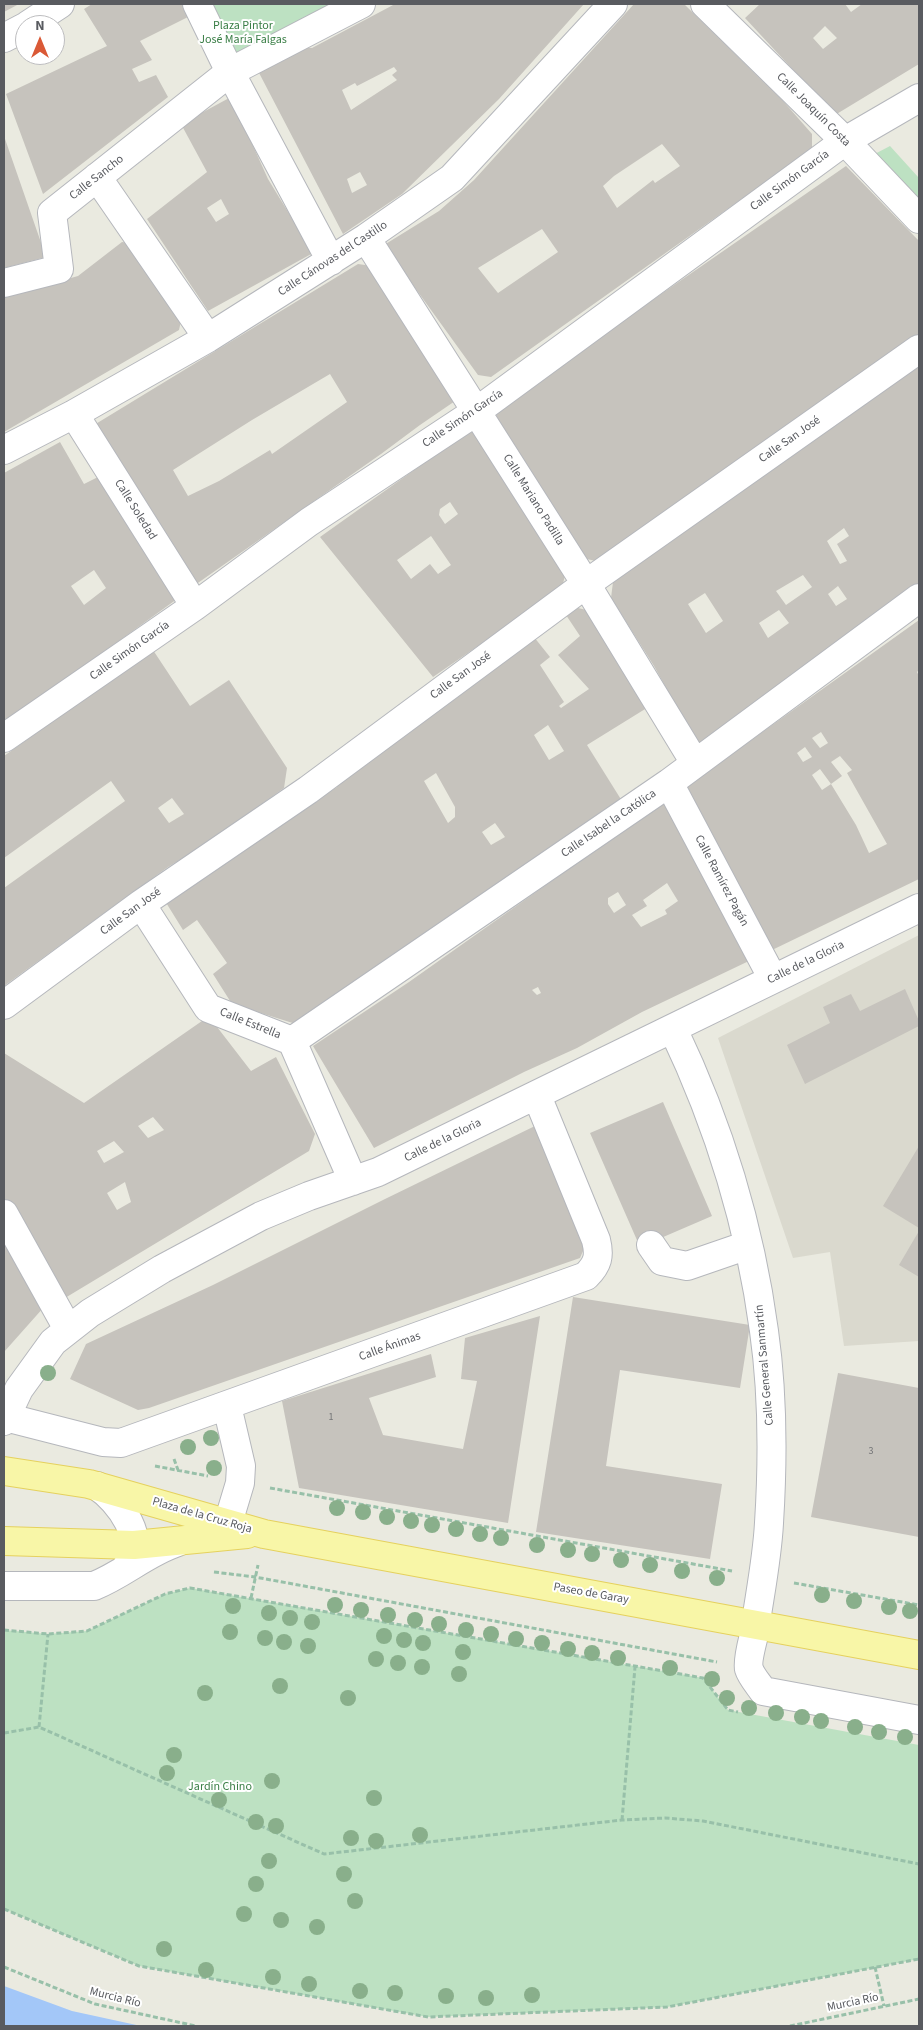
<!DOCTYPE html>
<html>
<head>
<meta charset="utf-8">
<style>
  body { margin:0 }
  #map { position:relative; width:923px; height:2030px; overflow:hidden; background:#eaeae0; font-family:"Source Sans 3",sans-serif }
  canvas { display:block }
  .frame { position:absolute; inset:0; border:5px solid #595b60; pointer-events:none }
  .north { position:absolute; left:15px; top:15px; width:50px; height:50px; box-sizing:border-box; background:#fff; border:1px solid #bdbdbf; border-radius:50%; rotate:0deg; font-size:14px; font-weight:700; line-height:20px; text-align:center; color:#595b60 }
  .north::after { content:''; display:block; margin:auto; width:18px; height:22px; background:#da5936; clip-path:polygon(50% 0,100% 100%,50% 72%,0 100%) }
</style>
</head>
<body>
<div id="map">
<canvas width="923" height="2030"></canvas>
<div class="frame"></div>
<div class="north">N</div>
</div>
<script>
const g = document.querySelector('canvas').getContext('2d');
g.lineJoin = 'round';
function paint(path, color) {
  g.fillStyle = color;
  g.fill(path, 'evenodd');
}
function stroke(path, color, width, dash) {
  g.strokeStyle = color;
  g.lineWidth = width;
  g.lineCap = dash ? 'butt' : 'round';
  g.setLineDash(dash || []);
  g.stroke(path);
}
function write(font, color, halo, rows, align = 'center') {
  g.font = font + ' "Source Sans 3",sans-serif';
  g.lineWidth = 4;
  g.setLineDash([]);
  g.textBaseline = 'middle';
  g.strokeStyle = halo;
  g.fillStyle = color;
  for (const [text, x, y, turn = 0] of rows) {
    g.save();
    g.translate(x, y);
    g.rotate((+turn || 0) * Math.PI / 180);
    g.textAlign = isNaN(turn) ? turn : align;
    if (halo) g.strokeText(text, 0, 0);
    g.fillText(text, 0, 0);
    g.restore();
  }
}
paint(new Path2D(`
  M919,935V1341L844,1346L830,1252L793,1258L718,1038Z`), '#dad9ce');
paint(new Path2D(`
  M197,4H361L230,72Z
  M890,146L919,178V203L869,157Z
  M190,1588L703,1678L728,1710L919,1745V1959L667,2007L428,2017L139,1966L4,1909V1630L48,1634L87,1631L165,1594Z`), '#bde1c2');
paint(new Path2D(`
  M4,1986L72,2011L141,2026H4Z`), '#a3c7f8');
paint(new Path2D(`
  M4,4H19L4,12Z
  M92,4H184L190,16L140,41L152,60L132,69L139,82L156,75L168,97L43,194L6,94L107,46L84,9Z
  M395,4H584L499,99L402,194L343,234L257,69L301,47L312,48ZM394,67L397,71L392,75L397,80L351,110L342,90L355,83L357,86ZM360,172L367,185L352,193L347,179Z
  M634,4H684L784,102L812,134V149L491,377L478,375L384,245L439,211L474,180ZM662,144L680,166L655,183L653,180L617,208L603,186L614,176ZM542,229L558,252L498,293L478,268Z
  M760,4H845L851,12L862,4H919V64L835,115L745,18ZM825,26L837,38L823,49L813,38Z
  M231,97L268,179L313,253L208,311L147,219L207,172L181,124ZM221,199L229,214L216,222L207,208Z
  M4,136L46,257L4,268Z
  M846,166L919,241V337L600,562L587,559L495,423L498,407Z
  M122,242L137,244L183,312L179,330L4,432V297L78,276Z
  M358,264L372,266L458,399L420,425L381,454L195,585L94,425ZM330,374L347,402L272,454L270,450L219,481L188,496L173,470L252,420Z
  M919,365V588L699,744L696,742L654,666L611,598L613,582ZM844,528L849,536L837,544L847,561L840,564L827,541ZM803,575L812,587L786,605L776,591ZM838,586L847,599L836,606L828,594ZM705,593L723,621L706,633L688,604ZM779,610L789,623L768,638L759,623Z
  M476,426L566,571L562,588L433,677L320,537ZM450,502L458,514L445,524L439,515L440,509ZM431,536L451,565L438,574L430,564L411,579L397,560Z
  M60,442L84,484L98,477L177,599L4,724V523L5,522L4,519V473ZM94,570L106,588L84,605L71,586Z
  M578,608L591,611L650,706L587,745L622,801L299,1025L232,1004L213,974L227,963L197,920L183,930L165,901L337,787L334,782L534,637L550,657L540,665L564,702L559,706L561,708L589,689L558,655L580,636L566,615ZM548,725L564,751L549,760L534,735ZM436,773L455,807V817L448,823L424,781ZM495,823L505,837L491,845L482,832Z
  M919,620V670L917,672L919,676V879L770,951L687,786ZM821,732L828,743L820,748L812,738ZM805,747L812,757L803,762L797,753ZM840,756L852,770L847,773L887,844L869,853L856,825L831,784L822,790L812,775L820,769L831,784L842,776L831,762Z
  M153,650L190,706L229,680L287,768L284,788L206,844L168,867L4,986V888L125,801L111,781L4,858V756ZM172,798L184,814L169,823L158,808Z
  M665,802L751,960L642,1012L577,1048L524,1072L374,1148L313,1046L409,982L632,824ZM667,883L678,901L665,910L667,914L641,927L632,915L647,906L643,900ZM618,892L626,905L614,913L608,904V898ZM538,987L541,993L537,995L532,990Z
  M905,989L919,1021V1026L805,1084L787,1045L830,1023L823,1007L851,994L860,1011Z
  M202,1021L214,1023L251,1071L276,1057L315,1134L309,1151L60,1301L4,1205V1053L84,1103ZM153,1117L164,1130L148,1138L138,1126ZM114,1141L124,1152L104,1163L97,1151ZM125,1182L131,1202L117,1210L107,1193Z
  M663,1102L712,1216L640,1247L590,1133Z
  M537,1125L586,1244L580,1258L149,1408L138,1410L70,1379L86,1344L213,1285L385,1199Z
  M919,1146V1228L883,1206Z
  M919,1231V1277L899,1265Z
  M4,1237L44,1307L4,1352Z
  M573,1297L750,1325L740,1388L620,1370L606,1466L722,1484L710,1559L536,1532Z
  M540,1316L508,1523L299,1488L282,1401L431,1354L436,1377L369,1398L383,1435L463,1449L477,1381L461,1379L465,1338Z
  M838,1373L919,1388V1537L811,1517Z`), '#c6c3bd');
const minor = new Path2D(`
  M197,4L230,72L331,261
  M705,4L845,141L919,219
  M28,25L60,4
  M4,38L25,27
  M97,177L208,338
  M366,238L586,584L695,763
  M4,283L59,269L52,213L230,72L361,4
  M74,414L195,606
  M4,450L74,414L208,338L366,238L452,178L613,4
  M4,738L195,606L309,522L477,411L845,141L919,98
  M669,783L773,979
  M141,904L208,1008L292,1041L353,1181
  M4,1005L141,904L308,790L586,584L919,349
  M673,1029C718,1123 750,1227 764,1331C773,1394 773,1460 769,1523C767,1561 759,1598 754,1635C752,1643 747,1662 749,1669C751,1676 759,1685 763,1691L919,1720
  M292,1041L669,783L919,598
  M4,1214L68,1329
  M651,1245L662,1261L687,1266L748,1245
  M227,1406L241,1466L240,1483L228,1523
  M5,1417L103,1442L121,1443L586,1276C598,1264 600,1256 596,1240L537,1096
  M4,1421L19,1389L53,1342L90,1313L162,1269L261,1216L309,1196L378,1172L919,908
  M97,1486C119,1500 149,1541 127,1566
  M4,1586H94C124,1574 147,1552 178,1542`);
const major = new Path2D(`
  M4,1471L89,1484L264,1534L919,1655
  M4,1541L134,1545L247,1534`);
stroke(minor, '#b5b7bc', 30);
stroke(major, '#e5d15e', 30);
stroke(new Path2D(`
  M174,1459L178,1470
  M155,1466L208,1476
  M270,1488L732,1571
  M214,1572L255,1577L717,1662
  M794,1583L919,1605
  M251,1598L258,1565
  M4,1630L48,1634L87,1631L165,1594L190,1588L703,1678L728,1710L738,1712
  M39,1727L48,1634
  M4,1733L39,1727L324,1854L622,1820L665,1818L703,1821L919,1864
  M622,1820L635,1667
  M4,1909L139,1966L428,2017L667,2007L919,1959
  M4,1967L95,2004L196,2026
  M875,1967L884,2006
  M790,2026L919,1999`), '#98c0a9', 3, [5, 2.5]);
stroke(minor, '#fff', 28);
stroke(major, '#f8f6a7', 28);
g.fillStyle = '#89af8b';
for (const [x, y] of [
  [48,1373],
  [211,1438],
  [188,1447],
  [214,1468],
  [337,1508],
  [363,1512],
  [387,1517],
  [411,1521],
  [432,1525],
  [456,1529],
  [480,1534],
  [501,1538],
  [537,1545],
  [568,1550],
  [592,1554],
  [621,1560],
  [650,1565],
  [682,1571],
  [717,1578],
  [822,1595],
  [854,1601],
  [335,1605],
  [233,1606],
  [889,1607],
  [361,1610],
  [910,1611],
  [269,1613],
  [388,1615],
  [290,1618],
  [415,1620],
  [312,1622],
  [439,1624],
  [466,1630],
  [230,1632],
  [491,1634],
  [384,1636],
  [265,1638],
  [516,1639],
  [404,1640],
  [284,1642],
  [423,1643],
  [542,1643],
  [308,1646],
  [568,1649],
  [463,1652],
  [592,1653],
  [618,1658],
  [376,1659],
  [398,1663],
  [422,1667],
  [670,1668],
  [459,1674],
  [712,1679],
  [280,1686],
  [205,1693],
  [348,1698],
  [727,1698],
  [749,1708],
  [776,1713],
  [802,1717],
  [821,1721],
  [855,1727],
  [879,1732],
  [905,1737],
  [174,1755],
  [167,1773],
  [272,1781],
  [374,1798],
  [219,1800],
  [256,1822],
  [276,1826],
  [420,1835],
  [351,1838],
  [376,1841],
  [269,1861],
  [344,1874],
  [256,1884],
  [355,1901],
  [244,1914],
  [281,1920],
  [317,1927],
  [164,1949],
  [206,1970],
  [273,1977],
  [309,1984],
  [360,1991],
  [395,1993],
  [532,1995],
  [446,1996],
  [486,1998]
]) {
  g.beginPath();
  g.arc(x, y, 8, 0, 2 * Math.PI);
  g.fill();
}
write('10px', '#747577', null, [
  ["1",331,1418],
  ["3",871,1452]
]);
write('12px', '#3a7e46', '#fff', [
  ["Plaza Pintor",243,26],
  ["José María Falgas",243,40],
  ["Jardín Chino",220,1787]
]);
write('12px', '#595b60', '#fff', [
  ["Calle Joaquín Costa",813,110,45],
  ["Calle Sancho",97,178,-38],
  ["Calle Simón García",790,181,-36],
  ["Calle Cánovas del Castillo",333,259,-33],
  ["Calle Simón García",463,419,-34],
  ["Calle San José",790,440,-35],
  ["Calle Mariano Padilla",533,500,58],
  ["Calle Soledad",135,510,58],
  ["Calle Simón García",130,651,-35],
  ["Calle San José",461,676,-36],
  ["Calle Isabel la Católica",609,824,-34],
  ["Calle Ramírez Pagán",721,881,62],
  ["Calle San José",131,912,-36],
  ["Calle de la Gloria",806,963,-26],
  ["Calle Estrella",250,1024,22],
  ["Calle de la Gloria",443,1141,-26],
  ["Calle Ánimas",390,1347,-20],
  ["Calle General Sanmartín",765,1365,-95],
  ["Plaza de la Cruz Roja",202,1516,16],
  ["Paseo de Garay",591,1594,10],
  ["Murcia Río",115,1998,14],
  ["Murcia Río",853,2003,-12]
]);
</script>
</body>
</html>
